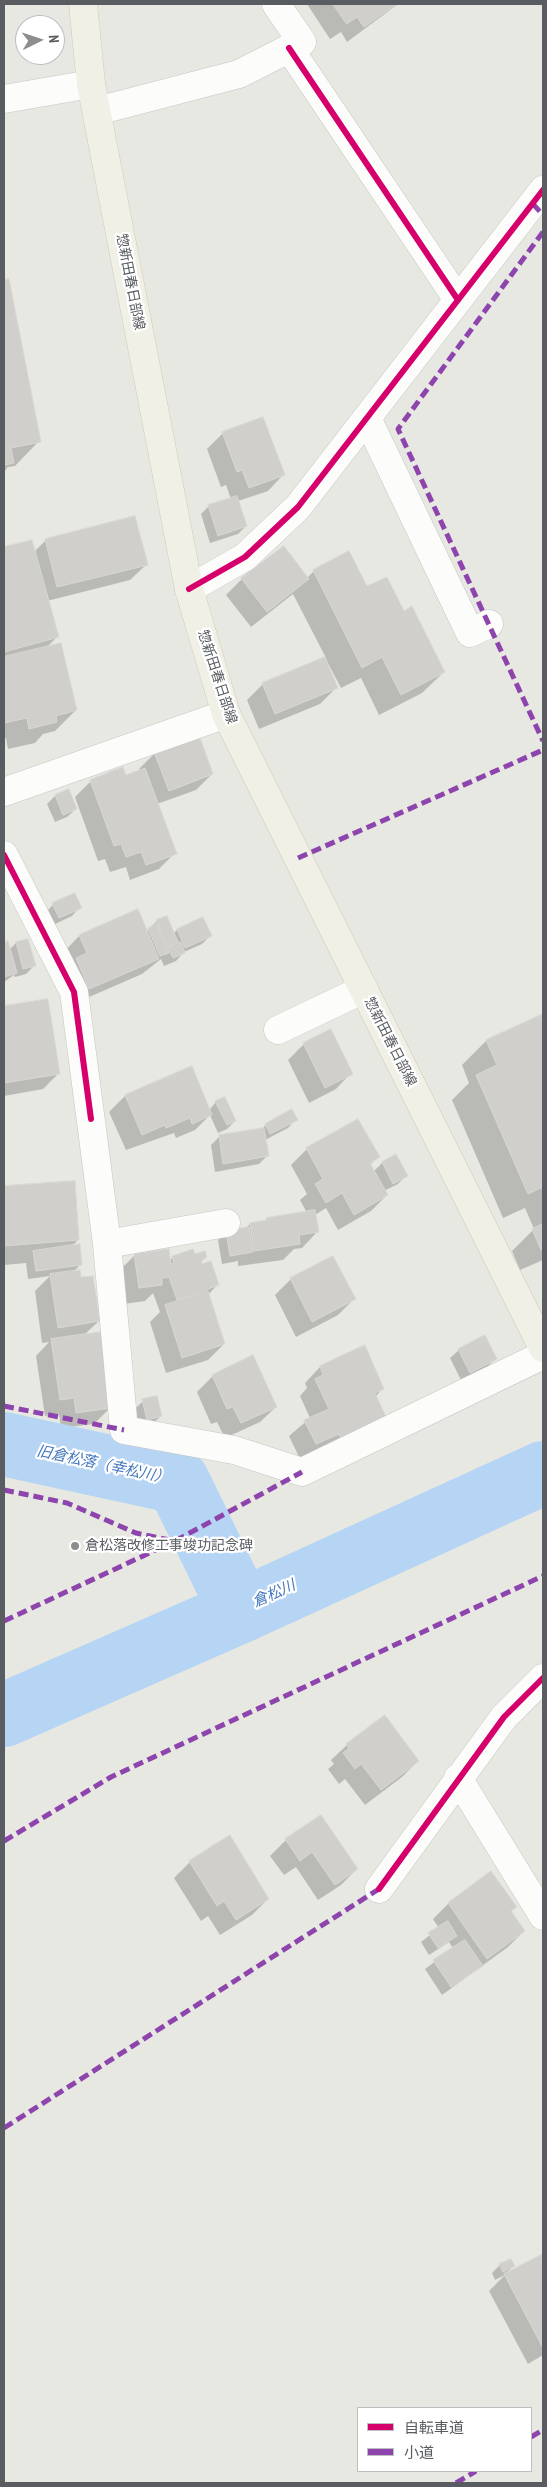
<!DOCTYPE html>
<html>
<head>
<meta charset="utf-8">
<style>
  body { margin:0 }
  #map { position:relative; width:547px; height:2487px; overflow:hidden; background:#e8e8e3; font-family:"PT Sans Narrow","Noto Sans JP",sans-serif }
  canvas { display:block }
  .frame { position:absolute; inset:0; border:5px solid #595c60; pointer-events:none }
  .legend { position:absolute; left:357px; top:2407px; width:175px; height:65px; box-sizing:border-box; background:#fff; border:1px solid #bdbebf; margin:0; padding:6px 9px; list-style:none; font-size:15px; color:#595c60 }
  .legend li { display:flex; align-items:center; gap:10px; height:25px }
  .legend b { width:25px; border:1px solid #bdbebf }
  .north { position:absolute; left:15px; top:15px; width:50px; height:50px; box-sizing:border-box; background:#fff; border:1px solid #bdbebf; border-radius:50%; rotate:86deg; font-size:14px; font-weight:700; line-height:20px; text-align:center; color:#595c60 }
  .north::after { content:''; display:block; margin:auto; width:18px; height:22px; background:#8b8d8e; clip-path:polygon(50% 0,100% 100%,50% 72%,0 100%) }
</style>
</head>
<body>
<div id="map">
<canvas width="547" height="2487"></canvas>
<div class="frame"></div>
<ul class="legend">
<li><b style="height:6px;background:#d6006c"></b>自転車道</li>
<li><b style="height:6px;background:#8e44ad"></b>小道</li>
</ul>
<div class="north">N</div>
</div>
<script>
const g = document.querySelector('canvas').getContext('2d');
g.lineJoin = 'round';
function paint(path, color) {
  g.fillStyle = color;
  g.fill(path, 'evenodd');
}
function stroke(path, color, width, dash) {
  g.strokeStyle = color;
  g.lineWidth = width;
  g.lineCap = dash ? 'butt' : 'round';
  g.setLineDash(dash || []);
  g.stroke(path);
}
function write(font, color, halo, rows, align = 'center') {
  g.font = font + ' "PT Sans Narrow","Noto Sans JP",sans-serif';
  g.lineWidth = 4.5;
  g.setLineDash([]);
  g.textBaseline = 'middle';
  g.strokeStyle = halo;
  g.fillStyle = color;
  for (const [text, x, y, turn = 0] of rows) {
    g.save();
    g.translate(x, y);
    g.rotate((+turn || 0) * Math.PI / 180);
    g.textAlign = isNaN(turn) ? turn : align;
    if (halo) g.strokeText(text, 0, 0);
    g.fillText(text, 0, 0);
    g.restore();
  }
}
paint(new Path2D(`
  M307,4H398L347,42L341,32L330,39Z
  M8,280L39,441L15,466L8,467L4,472V281Z
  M223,433L283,475L268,491L238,501L246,526L238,534L210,543L201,514L209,506L231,499L226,485L221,487L207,449Z
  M46,540L146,565L130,580L47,601L57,637L46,648L76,710L55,731L43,734L35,743L8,749L6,738H4V549L31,541L34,552Z
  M314,571L366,588L403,613L444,672L422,693L379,715L361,678L341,688L329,665L327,666L336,688L320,704L259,729L247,700L263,684L326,658L293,594L251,627L226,595L242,579L307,578Z
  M155,753L212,774L196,790L157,804L175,853L159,869L130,880L126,867L110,872L105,859L98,861L75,797L91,781L125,777L140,772L139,769Z
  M55,796L76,809L67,817L55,822L47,804Z
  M53,905L80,907L72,916L51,926L45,913Z
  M166,917L173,934L177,930L203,919L210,936L202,944L184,952L176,961L164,966L161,959L142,974L73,1004L64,952L79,936L146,932L156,922Z
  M28,940L34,966L26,974L15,977L14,975L4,982V944L8,943L9,950L16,943Z
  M47,1001L59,1073L43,1089L4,1096V1008Z
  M543,1016V1260L520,1270L512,1251L534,1229L525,1208L503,1218L452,1100L469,1083L462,1065L486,1041Z
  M304,1044L351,1073L336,1089L309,1103L288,1060Z
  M191,1068L209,1110L216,1102L235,1121L227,1129L218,1133L210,1115L195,1130L176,1138L174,1133L126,1150L109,1112L125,1096Z
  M296,1119L288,1128L265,1140L267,1156L259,1164L215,1172L211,1145L220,1136L261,1129L266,1125Z
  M307,1149L378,1157L370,1165L373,1172L382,1163L406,1176L398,1184L384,1191L387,1195L371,1211L338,1230L326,1208L315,1215L317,1232L302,1248L294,1249L283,1260L238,1266V1261L222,1264L218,1240L226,1232L245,1229L250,1224L264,1222L267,1219L307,1213L300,1200L307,1194L291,1165Z
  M73,1182L78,1240L71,1247L81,1264L73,1272L80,1279L99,1321L84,1335L110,1408L94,1424L61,1428L59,1414L45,1416L36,1356L49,1342L42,1343L35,1291L50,1276L28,1279L26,1263L4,1265V1188Z
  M135,1255L169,1261L173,1257H206L200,1263L218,1284L208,1295L224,1344L208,1360L166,1373L150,1322L160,1312L153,1293L145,1301L124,1304L119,1271Z
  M291,1279L354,1299L338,1315L296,1337L275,1295Z
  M459,1350L496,1358L487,1367L461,1380L450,1358Z
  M320,1367L383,1388L375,1397L384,1417L300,1459L289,1436L310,1418L300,1396L307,1388L305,1383Z
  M213,1376L276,1407L260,1422L225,1438L217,1422L211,1424L197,1392Z
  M143,1401L161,1416L152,1424L139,1427L135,1409Z
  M347,1745L418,1761L402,1777L365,1805L345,1779L339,1784L328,1769L334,1764L331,1760Z
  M320,1816L357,1869L341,1885L318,1900L296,1867L284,1875L270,1856L286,1840Z
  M229,1837L268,1899L252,1915L220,1935L208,1916L201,1921L174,1878L190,1862Z
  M449,1903L515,1907L510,1912L524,1931L508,1947L442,1995L425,1969L453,1948L449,1942L429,1955L421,1942L439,1928L433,1919Z
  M543,2255V2355L528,2364L489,2291L505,2275Z
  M500,2265L513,2266L505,2275L495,2280L492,2273Z`), '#0003');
stroke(new Path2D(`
  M4,1444L178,1482L241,1611
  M4,1715L241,1611L543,1473`), '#b6d5f4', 64);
const building = new Path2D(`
  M333,4H397L364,27L357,17L347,24Z
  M9,279L41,442L11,448L14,463L4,465V280Z
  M263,417L285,475L249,488L242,470L237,472L222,432Z
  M237,496L247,526L218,536L208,505Z
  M135,516L148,565L57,587L45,539Z
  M32,540L59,637L4,652V547Z
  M284,546L309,579L267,612L241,578Z
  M349,551L367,586L387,577L404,611L412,606L445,672L401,695L382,657L362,668L313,570Z
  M61,643L77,710L56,716L57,722L29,729L27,718L4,723V657Z
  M325,657L338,688L275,714L262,683Z
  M199,735L213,774L169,791L154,752Z
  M123,767L126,775L145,768L177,854L146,865L141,852L126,857L121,844L114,846L90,780Z
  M69,789L77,809L63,815L55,795Z
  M75,893L82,908L59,918L52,903Z
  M138,909L159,959L89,989L76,958L87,953L79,935Z
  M167,916L178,942L168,947L156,920Z
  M203,917L212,936L185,948L177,929Z
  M157,924L169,953L160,956L148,928Z
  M28,939L36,966L23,969L16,942Z
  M8,941L17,973L4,977V943Z
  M181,942L185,953L173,958L168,948Z
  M48,999L60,1074L4,1083V1006Z
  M543,1014V1187L528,1194L476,1075L497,1065L486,1040Z
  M331,1029L353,1074L325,1088L303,1043Z
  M192,1066L212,1115L192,1124L190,1118L166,1128L165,1125L142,1135L125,1095Z
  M225,1097L236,1121L227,1125L215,1101Z
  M292,1109L298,1120L270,1134L265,1124Z
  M358,1119L380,1157L370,1163L388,1195L354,1215L342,1193L326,1203L315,1184L323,1179L306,1148Z
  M264,1128L269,1156L223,1164L219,1135Z
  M396,1154L408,1176L393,1184L382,1162Z
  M75,1181L79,1240L4,1246V1186Z
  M315,1210L319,1232L299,1235L300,1244L254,1251L250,1223L267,1220L266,1218Z
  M543,1224V1249L541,1250L532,1229Z
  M249,1227L253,1252L230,1256L226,1231Z
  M80,1244L82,1265L36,1271L33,1251Z
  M169,1249L171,1264L174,1263L172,1256L193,1249L195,1254L205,1251L207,1257L201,1260L202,1264L211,1261L219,1285L177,1300L169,1277L162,1278V1285L139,1288L134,1254Z
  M333,1256L356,1299L312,1322L290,1278Z
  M80,1270L81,1277L93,1276L100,1321L58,1328L50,1274Z
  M208,1291L225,1344L182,1358L165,1305Z
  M101,1332L111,1408L76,1413L74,1398L60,1400L51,1339Z
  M485,1335L497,1359L470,1373L458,1349Z
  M365,1345L384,1389L375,1393L386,1417L341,1438L339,1434L316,1444L304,1420L329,1409L315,1379L323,1375L320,1366Z
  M253,1355L277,1407L241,1423L233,1407L227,1409L212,1375Z
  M157,1396L162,1416L147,1420L142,1399Z
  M385,1715L419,1761L381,1790L361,1764L355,1769L343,1753L349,1748L346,1744Z
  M321,1815L358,1869L335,1885L312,1852L300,1861L285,1839Z
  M230,1835L269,1899L236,1920L224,1901L217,1906L189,1861Z
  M491,1871L517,1907L511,1911L525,1931L487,1959L448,1903Z
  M448,1921L457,1936L438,1948L428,1933Z
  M465,1940L483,1966L451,1987L433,1960Z
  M543,2254V2348L504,2274Z
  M511,2259L515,2266L503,2272L499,2264Z`);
paint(building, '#d0cfcc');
stroke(building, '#d8d7d2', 1);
const minor = new Path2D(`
  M289,48L458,300
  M4,99L91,84
  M97,111L239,74L302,42L276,4
  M367,418L470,633L489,624
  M189,589L245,557L298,507L543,190
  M4,792L226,714
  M4,855L74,992L107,1244L124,1430L234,1450L302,1472L543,1355
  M278,1030L364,989
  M107,1244L226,1223
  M458,1778L543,1916
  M379,1889L504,1717L543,1678`);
const major = new Path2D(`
  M83,4L91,84L189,589L226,714L543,1348`);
stroke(minor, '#c5c5c3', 29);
stroke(major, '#d0cab1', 29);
stroke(minor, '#fcfcfb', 28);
stroke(major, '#f1f0e6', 28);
stroke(new Path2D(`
  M533,204L543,215
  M543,232L398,429L543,741
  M298,858L543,750
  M4,1406L124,1430
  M4,1490L67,1503L136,1533L175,1541L302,1472
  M4,1621L175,1541
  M4,1841L111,1777L543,1576
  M4,2128L379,1889
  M531,2437L543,2430
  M456,2483L476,2471`), '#8e44ad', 5, [10, 5]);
stroke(new Path2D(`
  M289,48L458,300
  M189,589L245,557L298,507L543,190
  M4,855L74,992L91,1119
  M379,1889L504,1717L543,1678`), '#d6006c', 6);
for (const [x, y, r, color] of [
  [75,1546,5,"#8b8d8e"]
]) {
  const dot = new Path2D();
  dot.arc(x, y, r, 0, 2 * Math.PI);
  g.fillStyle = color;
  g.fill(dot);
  stroke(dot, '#fff', 2);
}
write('14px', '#595c60', '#fff', [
  ["惣新田春日部線",130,282,79],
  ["惣新田春日部線",217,677,72],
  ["惣新田春日部線",390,1042,63]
]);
write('14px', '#595c60', '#fff', [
  ["倉松落改修工事竣功記念碑",85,1546]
], 'left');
write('italic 15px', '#4477bd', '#fff', [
  ["旧倉松落（幸松川）",103,1465,12],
  ["倉松川",274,1594,-24]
]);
</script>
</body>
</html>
